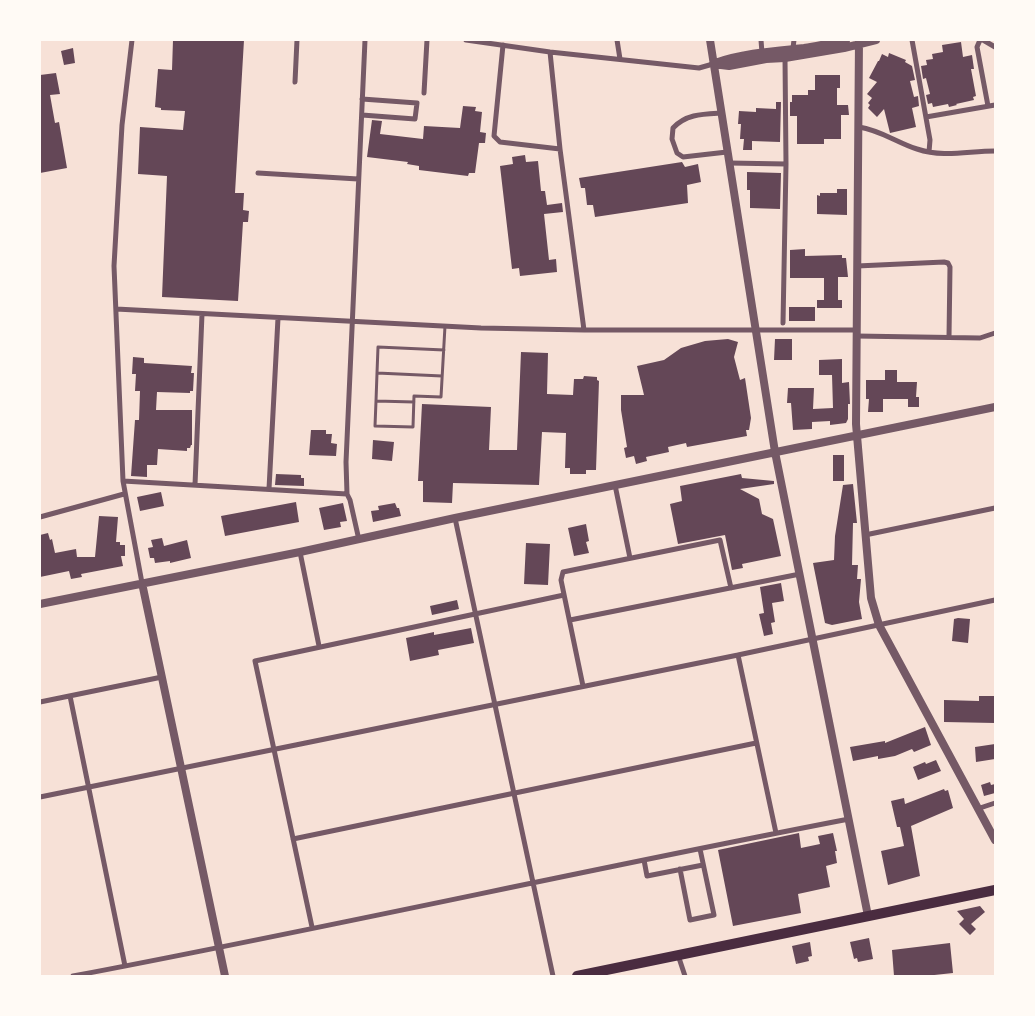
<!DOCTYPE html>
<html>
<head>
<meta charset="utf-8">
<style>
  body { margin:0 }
  #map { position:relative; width:1035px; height:1016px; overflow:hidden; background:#f7e1d7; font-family:"Open Sans",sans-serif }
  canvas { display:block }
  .frame { position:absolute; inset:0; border:41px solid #fffaf5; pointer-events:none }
</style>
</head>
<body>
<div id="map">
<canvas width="1035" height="1016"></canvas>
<div class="frame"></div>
</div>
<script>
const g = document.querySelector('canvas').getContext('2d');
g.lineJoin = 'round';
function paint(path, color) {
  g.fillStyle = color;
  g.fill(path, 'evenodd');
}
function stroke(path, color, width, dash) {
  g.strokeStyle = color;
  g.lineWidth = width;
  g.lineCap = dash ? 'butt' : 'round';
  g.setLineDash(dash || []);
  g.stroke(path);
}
paint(new Path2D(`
  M173,40H244L235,193H244L243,210L249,211L248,222H243L238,301L162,297L167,176L138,174L140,127L183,130L185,111L161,110V108L155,107L158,69L172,70Z
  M961,42L963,57L972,55L974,69H971L976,96L973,97L974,100L956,104L957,105L949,107L948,104L933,107L932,103L928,104L926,95L930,94L926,78L923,79L921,66L927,65L926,60L933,59L932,54L943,52L942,45Z
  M73,48L75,63L64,65L61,51Z
  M889,53L906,60L905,62L912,66L915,80L910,81L914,97L918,96L919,106L912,108L916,127L890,133L884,109L877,117L868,108L870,105L868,103L872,98L867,94L877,82L869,78L878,61H879L882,54L888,57Z
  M56,73L60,94L50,95L55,123L59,122L67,168L40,173V75Z
  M815,75H840V88H837V105H848L849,115H841V139H824V144H797V116H790V102H792V95H808V90H815Z
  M776,102H781L780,142L752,141V150H743L744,139H740L741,124H738L739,111L756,112V108L776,109Z
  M463,106L476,107L475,111L482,112L480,132L486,133L485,143H479L475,173H469L468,176L419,170V166L407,164L408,162L367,157L372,120L382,121L380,134L423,139L424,126L460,128Z
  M525,155L526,162L538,161L541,191H545L547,205L562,203L563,212L544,214L549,260L556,259L557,272L520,276L519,268L512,269L500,166L513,164L512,157Z
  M682,162L685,167L698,164L701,182L687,185L688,203L595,217L593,205H587L585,188H581L579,178Z
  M747,172L781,173L780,209L750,208V190H747Z
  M837,189H847V215L817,214V195L820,196V193H837Z
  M805,249V256L842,255V258H846L848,277H838V300H842V308H817V300H824V278H790V250Z
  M789,307H815V321H789Z
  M728,339L738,342L734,357L740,380L745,378L751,418L749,430H746L747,436L687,447L686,443L668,447L669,452L646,457L647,461L636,464L634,456L626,458L624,448L627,447L621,410V395H644L637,366L664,360L681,348L705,341Z
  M775,339H792V360H774Z
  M521,352L548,353L547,394L573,395L574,379H583L584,376L597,377V380L599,381L596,470H586V474H570V468H565L566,433L542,432L539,485L453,483L452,503L423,502V481H418L422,404L491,407L489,450H517Z
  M133,357L144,358V363L192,366L191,373H194L193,391H190V393L157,392L156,410H192V445H191L190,448H187V451L158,449L157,465H147V477L131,476L135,420H139L140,391H135L136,374H132Z
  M842,359V383L849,382L850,404H848V419L846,423L830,425V421L812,422V429L793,430L791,403H787L788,388H814L813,409L833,408L832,375H819V360Z
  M885,370H897V382H917L916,397H919V407H908V399H883V412H868L869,399H866V380H885Z
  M311,430H326V434H332L331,443L337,444L336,456L309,455Z
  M373,440L394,442L392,461L372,459Z
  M833,455H844V481H833Z
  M276,474L301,475V478H304V486L275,485Z
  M741,474L742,478L774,481V484L740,489L759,499L762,514L773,519L781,556L742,564L743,568L732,570L725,535L678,544L670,504L682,501L680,486Z
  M853,484L857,523H853L852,565H858L857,579H861L859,602L862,619L832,625L825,623L813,563L834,560L835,536L843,485Z
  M161,492L164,506L140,511L137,497Z
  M296,502L299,522L225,536L221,516Z
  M343,503L347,521L340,522L341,527L324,530L319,508Z
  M395,503L397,508H399L401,516L373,522L371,511L379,510L378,506Z
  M99,516L118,517L116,542H120V545H125V556H121L123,566L81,574L82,577L71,579L69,571L40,577V535L48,533L50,540L52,539L55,553L76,549L77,557H95Z
  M586,524L589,541L586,542L589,553L574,556L568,528Z
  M162,538L164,546L187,540L191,558L170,563V561L155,563L154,558H150L148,548L153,547L151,540Z
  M526,543L550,544L548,585L524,584Z
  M781,583L784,601L772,603L775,622L771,623L773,634L764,636L759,614L764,613L760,587Z
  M457,600L459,609L432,615L430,606Z
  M958,618L970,619L968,643L952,641L954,619Z
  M471,628L474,643L438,650L439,655L410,661L406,638L434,632V635Z
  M979,696H995V723L944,722V700L979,701Z
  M925,727L931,745L914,752L912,749L895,756L878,759V756L853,761L850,747L885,741V743Z
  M995,744V759L976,762L975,747Z
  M936,760L941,771L918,780L913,767L925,762L926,764Z
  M990,782L991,785L995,784V793L984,796L981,785Z
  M944,789L945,791L948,790L953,808L911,826L920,876L888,885L881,851L904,846L900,827H897L891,801L904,798L905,804Z
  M799,833L801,848L820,844L818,836L833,833L837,851H835L837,863L826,866L830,887L798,894L801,913L733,926L718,850Z
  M980,906L985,912L971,924L976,929L970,935L959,924L964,919L957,911Z
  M869,938L873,959L858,962L857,958L854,959L850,942Z
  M810,942L812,956L808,957L809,961L796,964L792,946Z
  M950,943L953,973L925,976H894L892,950Z`), '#644757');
stroke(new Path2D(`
  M377,373L378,347L444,350
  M376,401L377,373L442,376
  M414,402L376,401L375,426L413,427L414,396L441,397L445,326`), '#755966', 3);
stroke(new Path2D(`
  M132,40L122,125L114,266L123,481L142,583
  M466,40L550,52L699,68L713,64
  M617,40L620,59
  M761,40L762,53
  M912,40L930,140L929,152
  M980,40L977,47L988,106
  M983,40L995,47
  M503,45L494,136L500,142L560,149L550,52
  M793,48L794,40
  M295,82L297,40
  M424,93L427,40
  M721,113C703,114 686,114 673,128L672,139L677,153L683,157L727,152
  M362,115L415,119L417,103L362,99
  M926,117L995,105
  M859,127C880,130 898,143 917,149C944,158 968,151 995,151
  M560,149L584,330
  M729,163L786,164
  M258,173L358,179
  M857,266L944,262L948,263L950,267L949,337
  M116,309L481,328L584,330H856
  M783,323L786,164L785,58
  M856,336L980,338L995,333
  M123,481L347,494
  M195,485L202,314
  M615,485L630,558
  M269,489L278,318
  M40,517L124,494
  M455,518L553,976
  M865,535L995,508
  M359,540L350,500L347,494L346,462L365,40
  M300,552L319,646
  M570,620L800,574
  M738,655L776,833
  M583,686L561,580L563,572L720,540L731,588
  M70,696L125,966
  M40,702L162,677
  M40,797L738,655L995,600
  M977,809L995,803
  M293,839L756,743
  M644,860L647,876L703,865
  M680,869L690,920L714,915L700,849
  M312,927L255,661L564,595
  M678,955L685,976
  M73,976C332,927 589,869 849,819`), '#755966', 5);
stroke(new Path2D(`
  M710,40L775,452L868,916
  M859,40L856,424L871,598L879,625L995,840
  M715,63C743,53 775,51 804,48C818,46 832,43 846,40
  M713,64L729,66L766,59L785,58L844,48L876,40
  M142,583L225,976
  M40,604L300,552L455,518L995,407`), '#755966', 8);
stroke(new Path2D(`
  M577,976L995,890`), '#4a2c40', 10);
</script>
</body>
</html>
